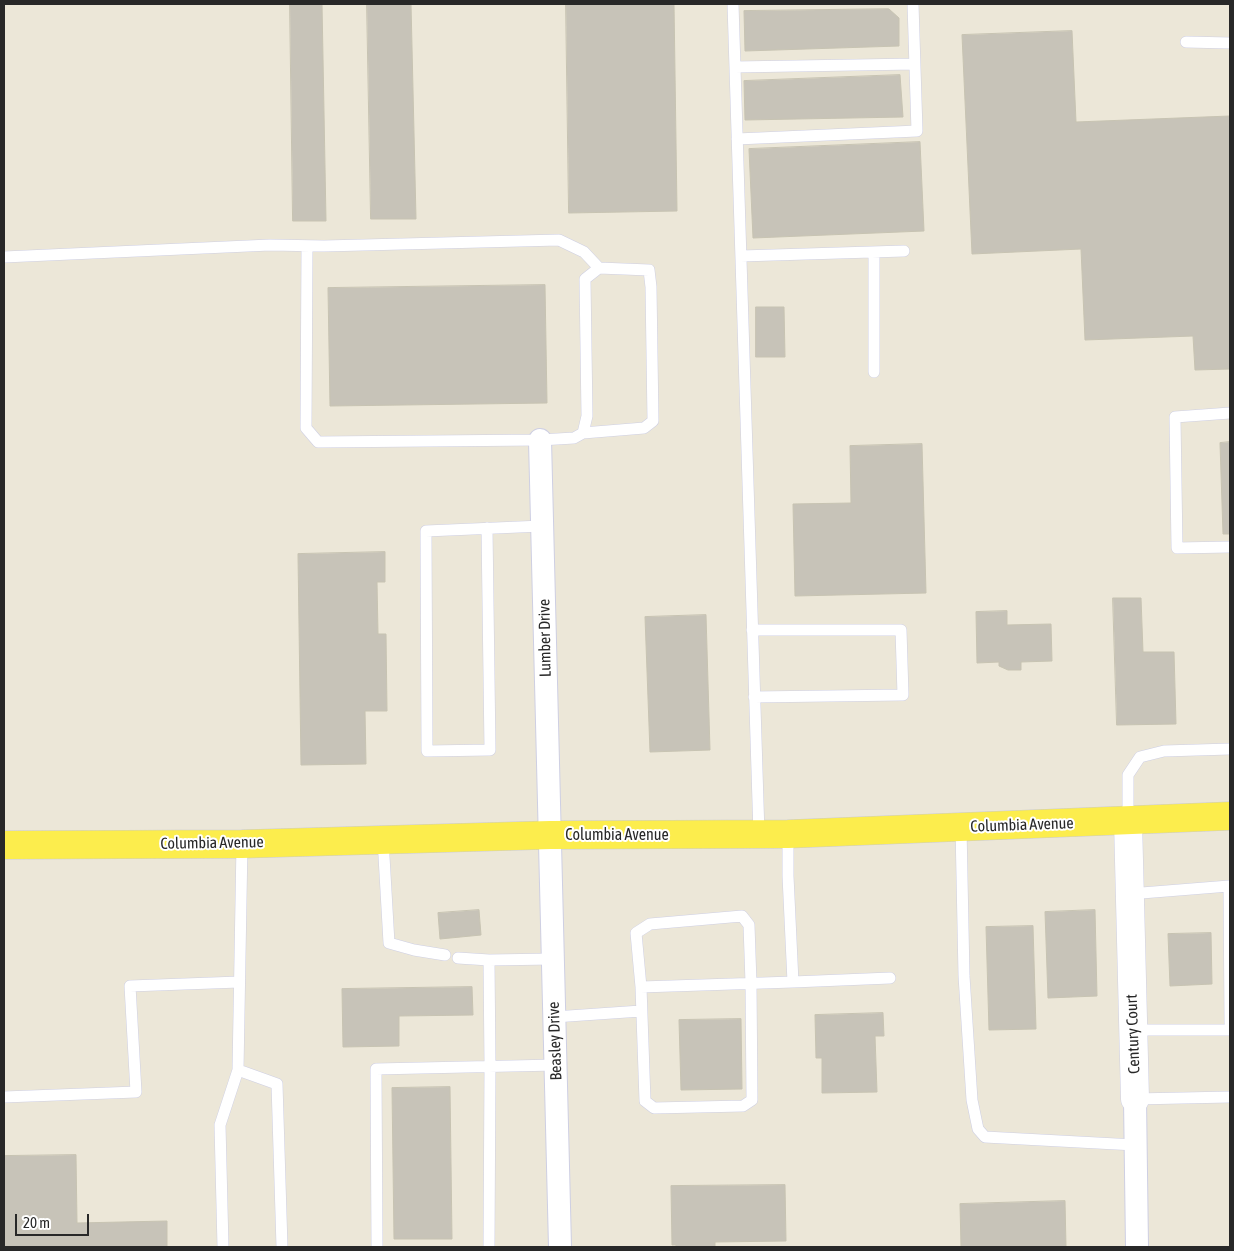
<!DOCTYPE html>
<html>
<head>
<meta charset="utf-8">
<style>
  body { margin:0 }
  #map { position:relative; width:1234px; height:1251px; overflow:hidden; background:#ece7d8; font-family:"Asap Condensed",sans-serif }
  canvas { display:block }
  .frame { position:absolute; inset:0; border:5px solid #282828; pointer-events:none }
  .scale { position:absolute; left:15px; top:1214px; width:74px; height:22px; box-sizing:border-box; border:2px solid #282828; border-top:0; padding-left:6px; font-size:15px; line-height:18px; white-space:nowrap; color:#282828; -webkit-text-stroke:4px #fff; paint-order:stroke }
</style>
</head>
<body>
<div id="map">
<canvas width="1234" height="1251"></canvas>
<div class="frame"></div>
<div class="scale">20 m</div>
</div>
<script>
const g = document.querySelector('canvas').getContext('2d');
g.lineJoin = 'round';
function paint(path, color) {
  g.fillStyle = color;
  g.fill(path, 'evenodd');
}
function stroke(path, color, width, dash) {
  g.strokeStyle = color;
  g.lineWidth = width;
  g.lineCap = dash ? 'butt' : 'round';
  g.setLineDash(dash || []);
  g.stroke(path);
}
function write(font, color, halo, rows, align = 'center') {
  g.font = font + ' "Asap Condensed",sans-serif';
  g.lineWidth = 4;
  g.setLineDash([]);
  g.textBaseline = 'middle';
  g.strokeStyle = halo;
  g.fillStyle = color;
  for (const [text, x, y, turn = 0] of rows) {
    g.save();
    g.translate(x, y);
    g.rotate((+turn || 0) * Math.PI / 180);
    g.textAlign = isNaN(turn) ? turn : align;
    if (halo) g.strokeText(text, 0, 0);
    g.fillText(text, 0, 0);
    g.restore();
  }
}
const building = new Path2D(`
  M290,4H322L326,221H293Z
  M367,4H411L416,219H371Z
  M566,4H674L677,211L569,213Z
  M889,9L899,18V46L745,51L744,11Z
  M1072,31L1076,122L1230,116V369L1195,370L1193,336L1085,340L1081,249L972,254L962,35Z
  M900,75L903,117L745,120L744,81Z
  M920,142L924,231L753,238L749,149Z
  M545,285L547,403L330,406L328,288Z
  M756,307H784L785,357H756Z
  M1230,442V534H1223L1220,443Z
  M922,444L926,593L795,596L793,504L851,503L850,446Z
  M385,552V582H377L378,634H386L387,711H365L366,764L301,765L298,554Z
  M1113,598H1141L1143,652H1174L1176,724L1117,725Z
  M1007,611V625L1051,624L1052,661L1021,662V670H1008L999,666V662L977,663L976,612Z
  M706,615L710,750L650,752L645,617Z
  M479,910L481,935L440,939L438,913Z
  M1095,910L1097,996L1048,998L1045,912Z
  M1033,926L1036,1029L989,1030L986,927Z
  M1211,933L1212,984L1170,986L1168,934Z
  M472,987L473,1015L399,1016V1046L343,1047L342,989Z
  M883,1013L884,1036H875L877,1092L822,1093V1058H816L815,1015Z
  M741,1019L742,1089L681,1090L679,1020Z
  M450,1087L452,1239H394L392,1088Z
  M76,1155L77,1223L167,1221V1247H4V1156Z
  M785,1185L786,1241L715,1242V1247H676V1245H672L671,1186Z
  M1065,1201L1066,1247H961L960,1204Z`);
paint(building, '#c7c3b8');
stroke(building, '#c7c3b2', 1);
const lane = new Path2D(`
  M733,4L759,834
  M1186,42L1230,43
  M735,67L915,64
  M737,139L917,131L913,4
  M307,246L306,428L318,442L540,440L574,438L583,433L644,428L653,421L651,287L649,270L599,268L585,279L587,416L583,433
  M874,252V372
  M741,256L904,251
  M4,257L270,245L324,246L559,240L584,252L599,268
  M1230,413L1175,417L1177,548L1230,547
  M487,528L490,750L427,751L426,531L542,526
  M752,630H901L903,695L754,697
  M1128,821V775L1140,757L1164,751L1230,749
  M961,827L964,976L972,1100L978,1129L985,1137L1135,1145
  M788,834V876L793,982L890,978
  M383,839L389,943L414,950L445,955
  M242,844L238,1070L277,1084L282,1247
  M1230,886H1229L1230,1023
  M1129,894L1229,886
  M458,958L489,960
  M641,987L636,933L650,924L742,916L749,925L751,983L752,1100L743,1106L654,1108L645,1101L641,987L793,982
  M554,1017L641,1011
  M1133,1030H1230
  M4,1097L136,1092L130,986L239,982
  M1135,1099L1230,1097
  M223,1247L220,1125L238,1070
  M377,1247L376,1069L556,1065
  M489,1247L490,1066L489,960L553,959`);
const street = new Path2D(`
  M540,440L560,1247
  M1135,1099L1137,1247`);
const secondary = new Path2D(`
  M1128,821L1135,1099`);
const primary = new Path2D(`
  M4,845L242,844L550,835L788,834L1230,816`);
stroke(lane, '#cecfe3', 12);
stroke(street, '#cecfe3', 24);
stroke(secondary, '#cecfe3', 29);
stroke(primary, '#cbcbcb', 29);
stroke(lane, '#fff', 11);
stroke(street, '#fff', 22);
stroke(secondary, '#fff', 28);
stroke(primary, '#fced4d', 28);
write('16px', '#282828', '#fff', [
  ["Lumber Drive",545,638,-91],
  ["Columbia Avenue",1022,825,-2],
  ["Columbia Avenue",617,835],
  ["Columbia Avenue",212,843,-1],
  ["Century Court",1133,1034,-92],
  ["Beasley Drive",555,1041,-92]
]);
</script>
</body>
</html>
